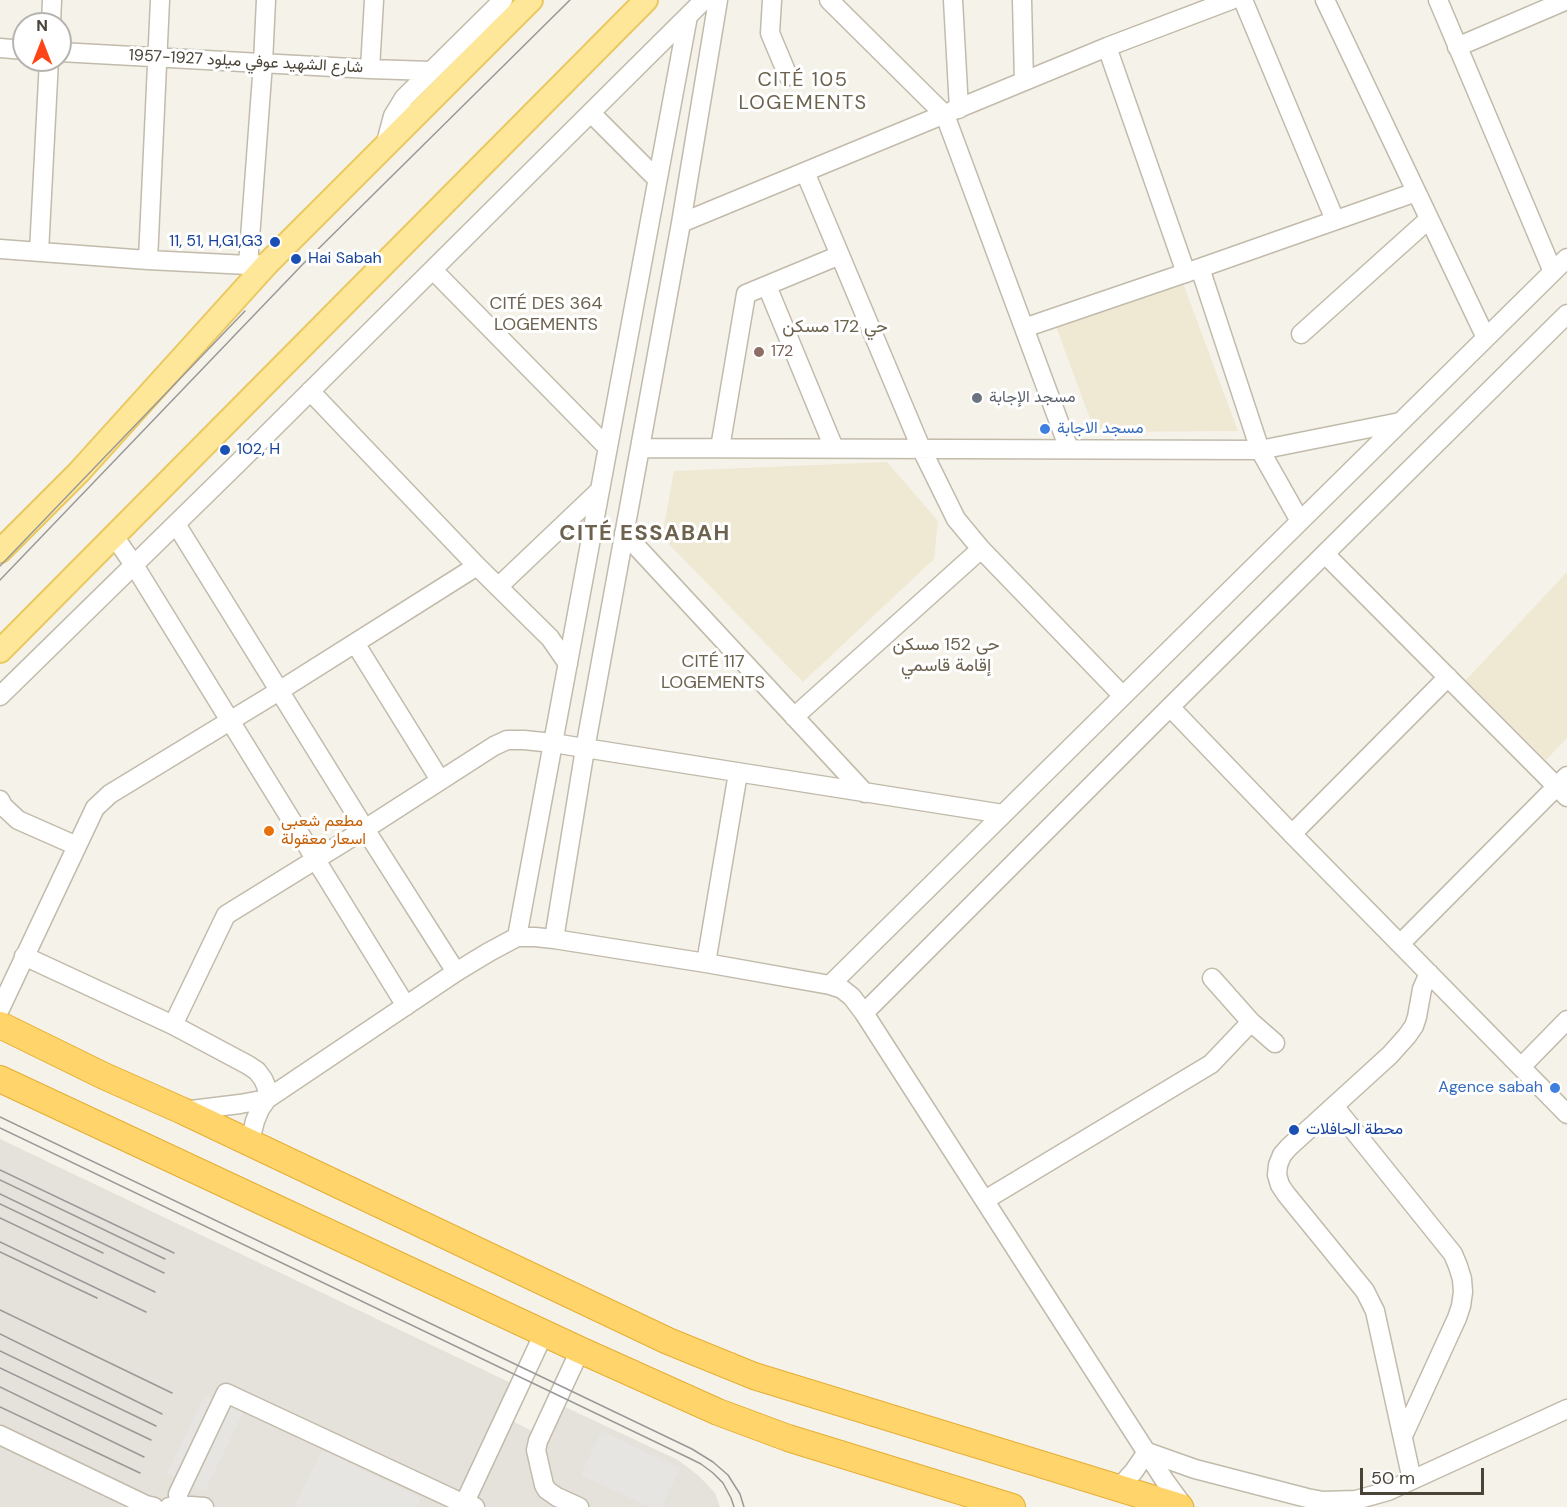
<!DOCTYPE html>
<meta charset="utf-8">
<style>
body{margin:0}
#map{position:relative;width:1567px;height:1507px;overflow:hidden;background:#f5f2e9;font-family:"DM Sans",sans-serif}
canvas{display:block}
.north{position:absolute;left:12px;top:12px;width:60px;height:60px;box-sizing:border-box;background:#fff;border:2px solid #b7b4af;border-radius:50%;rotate:0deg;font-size:16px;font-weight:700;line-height:24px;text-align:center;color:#4a4337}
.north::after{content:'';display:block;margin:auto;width:21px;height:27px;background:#ff4517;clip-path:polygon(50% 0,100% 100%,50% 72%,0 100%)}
.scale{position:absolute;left:1360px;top:1468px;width:124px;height:27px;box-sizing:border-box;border:3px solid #4a4337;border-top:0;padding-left:8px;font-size:18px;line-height:21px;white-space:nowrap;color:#4a4337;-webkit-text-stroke:4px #fff;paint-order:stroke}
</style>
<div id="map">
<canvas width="1567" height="1507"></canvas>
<div class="north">N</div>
<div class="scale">50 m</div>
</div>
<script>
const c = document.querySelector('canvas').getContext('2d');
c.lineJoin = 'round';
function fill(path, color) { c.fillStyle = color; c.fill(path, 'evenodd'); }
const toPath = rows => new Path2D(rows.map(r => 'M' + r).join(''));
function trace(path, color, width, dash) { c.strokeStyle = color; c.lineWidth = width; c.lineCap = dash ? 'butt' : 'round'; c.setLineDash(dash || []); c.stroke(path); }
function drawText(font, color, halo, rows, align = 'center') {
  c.font = font + ' "DM Sans",Vazirmatn,sans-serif'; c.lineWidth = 6; c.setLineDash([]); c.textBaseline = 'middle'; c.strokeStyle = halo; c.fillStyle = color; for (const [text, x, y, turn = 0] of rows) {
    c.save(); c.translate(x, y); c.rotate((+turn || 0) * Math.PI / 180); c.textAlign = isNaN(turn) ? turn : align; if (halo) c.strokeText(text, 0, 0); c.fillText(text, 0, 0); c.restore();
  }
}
fill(toPath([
 [0,1139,513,1384,499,1414,547,1439,563,1406,678,1460,699,1476,715,1493,720,1507,0,1507]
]), '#e5e1db');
fill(toPath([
 [1183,283,1238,431,1095,432,1055,324],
 [887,462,938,521,934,559,803,682,662,537,674,471],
 [1567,572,1567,738,1546,760,1466,680]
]), '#efe8d3');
fill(toPath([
 [205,1395,243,1413,205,1491,167,1473],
 [601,1431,680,1468,662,1507,650,1507,581,1475],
 [322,1450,421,1498,417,1507,294,1507]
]), '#e7e5e1');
const minor = toPath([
 [772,0,770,33,788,76],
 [829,0,945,115,1069,449],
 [953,0,959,109],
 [1022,0,1024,81],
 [1243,0,1335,220],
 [1325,0,1486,338],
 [1438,0,1553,272],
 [51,24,52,0],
 [1107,47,1186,273],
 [1457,47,1567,0],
 [0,48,24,50],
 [60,52,370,69,431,71],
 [370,69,374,0],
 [591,113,657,179],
 [385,146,393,116,404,98,503,0],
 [805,172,921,448,956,519,981,549,1123,696],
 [681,223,1107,47,1231,0],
 [0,249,148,260,248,265,267,264],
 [39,252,49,60],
 [148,260,160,0],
 [248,265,263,63,266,0],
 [1200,268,1260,450,1300,521],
 [433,270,608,448],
 [767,286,834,448],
 [1024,328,1200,268,1416,192],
 [1301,334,1429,219],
 [310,391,477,566,550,638,568,664],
 [640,448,1260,450,1400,422],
 [720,448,746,294,840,255],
 [176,524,365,829,456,972],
 [624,533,865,793],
 [114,536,134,565,406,1006],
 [1325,554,1567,797],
 [498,587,600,490],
 [355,643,440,780],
 [0,696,237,464,704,0],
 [1170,707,1292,834,1567,1114],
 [794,717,981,549],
 [0,800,3,806,18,820,77,846],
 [1292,834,1448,677],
 [517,937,688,16],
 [554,939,585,749,681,223,718,0],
 [1400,944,1567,776],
 [24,956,173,1025,248,1065,257,1071,263,1079,267,1088,267,1099],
 [706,963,738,773],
 [830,985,1567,258],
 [0,1009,95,808,110,794,279,691,477,566],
 [864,1013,1170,707,1567,314],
 [1251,1022,1275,1043],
 [173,1025,226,915,365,829,494,746,507,740,524,740,553,743,1003,814],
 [1521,1067,1567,1020],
 [1334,1106,1453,1254,1458,1266,1462,1279,1463,1292,1461,1306,1457,1318,1403,1436],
 [183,1111,240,1104,267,1099],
 [253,1145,252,1133,255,1121,260,1109,267,1099,456,972,489,952,517,937,535,937,554,939,706,963,830,985,842,989,852,997,864,1013,1165,1481,1184,1507],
 [985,1200,1211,1064,1251,1022,1212,978],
 [0,1435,146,1505,154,1507],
 [1147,1452,1195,1469,1307,1498,1323,1501,1356,1500,1388,1491,1567,1409],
 [1412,1480,1375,1311,1365,1291,1286,1194,1280,1185,1277,1175,1278,1165,1282,1155,1289,1147,1390,1055,1407,1036,1414,1026,1417,1017,1422,989,1429,973],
 [1119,1488,1134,1471,1147,1452],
 [465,1502,544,1333],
 [179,1506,178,1494,226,1393,462,1503,465,1502,475,1507],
 [169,1507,191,1506,204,1507],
 [579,1507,557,1497,547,1490,544,1485,536,1450,538,1441,580,1350]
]);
const major = toPath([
 [0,551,79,472,267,264,531,0],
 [0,651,646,0]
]);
const highway = toPath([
 [0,1025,104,1076,183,1111,668,1341,754,1376,1180,1507],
 [0,1079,580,1350,718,1412,788,1438,1012,1507]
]);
trace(minor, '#c2bbab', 21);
trace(major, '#eac862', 26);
trace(highway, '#e6ad33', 28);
trace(minor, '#fff', 18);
trace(major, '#ffe799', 22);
trace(highway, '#ffd56b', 26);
trace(toPath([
 [0,566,245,311],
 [0,580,303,264,570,0],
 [0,1117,692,1449,713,1462,728,1475,740,1494,744,1507],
 [0,1128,689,1458,701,1464,713,1473,723,1483,731,1498,734,1507],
 [0,1170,174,1253],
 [0,1180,165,1259],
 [0,1194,164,1273],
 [0,1204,103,1253],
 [0,1218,155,1292],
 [0,1242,146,1312],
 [0,1252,97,1298],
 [0,1310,172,1393],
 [0,1334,162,1414],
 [0,1351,156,1426],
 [0,1368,151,1440],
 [0,1387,144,1457],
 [0,1407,140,1473]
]), '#989898', 1.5);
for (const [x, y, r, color] of [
 [275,242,6,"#1a4fb4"],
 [296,259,6,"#1a4fb4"],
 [759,352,6,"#8d6e63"],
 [977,398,6,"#6b7280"],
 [1045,429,6,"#3f7fe0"],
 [225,450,6,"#1a4fb4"],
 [269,831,6,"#e8710a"],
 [1555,1088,6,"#3f7fe0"],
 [1294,1130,6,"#1a4fb4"]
]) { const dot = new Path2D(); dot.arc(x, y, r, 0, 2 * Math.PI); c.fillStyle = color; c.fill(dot); trace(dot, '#fff', 2); }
drawText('16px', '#4a4337', '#fff', [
 ["شارع الشهيد عوفي ميلود 1927-1957",246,62,3]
]);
drawText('16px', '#164399', '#fff', [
 ["11, 51, H,G1,G3",263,242,"right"],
 ["Hai Sabah",308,259],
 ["102, H",237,450],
 ["محطة الحافلات",1306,1130]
], 'left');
drawText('16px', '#785e54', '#fff', [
 ["172",771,352]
], 'left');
drawText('16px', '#5b616d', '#fff', [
 ["مسجد الإجابة",989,398]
], 'left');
drawText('16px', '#366cbe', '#fff', [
 ["مسجد الاجابة",1057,429],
 ["Agence sabah",1543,1088,"right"]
], 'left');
drawText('16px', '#c56008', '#fff', [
 ["مطعم شعبي",281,822],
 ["اسعار معقولة",281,840]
], 'left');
drawText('18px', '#6d624e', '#fff', [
 ["CITÉ DES 364",546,304],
 ["LOGEMENTS",546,325],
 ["حي 172 مسكن",835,327],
 ["حي 152 مسكن",946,645],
 ["إقامة قاسمي",946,666],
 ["CITÉ 117",713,662],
 ["LOGEMENTS",713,683]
]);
c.letterSpacing = '1.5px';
drawText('20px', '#6d624e', '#fff', [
 ["CITÉ 105",803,81],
 ["LOGEMENTS",803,104]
]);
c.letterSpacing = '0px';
c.letterSpacing = '1.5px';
drawText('bold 22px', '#6d624e', '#fff', [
 ["CITÉ ESSABAH",645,534]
]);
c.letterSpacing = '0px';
</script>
